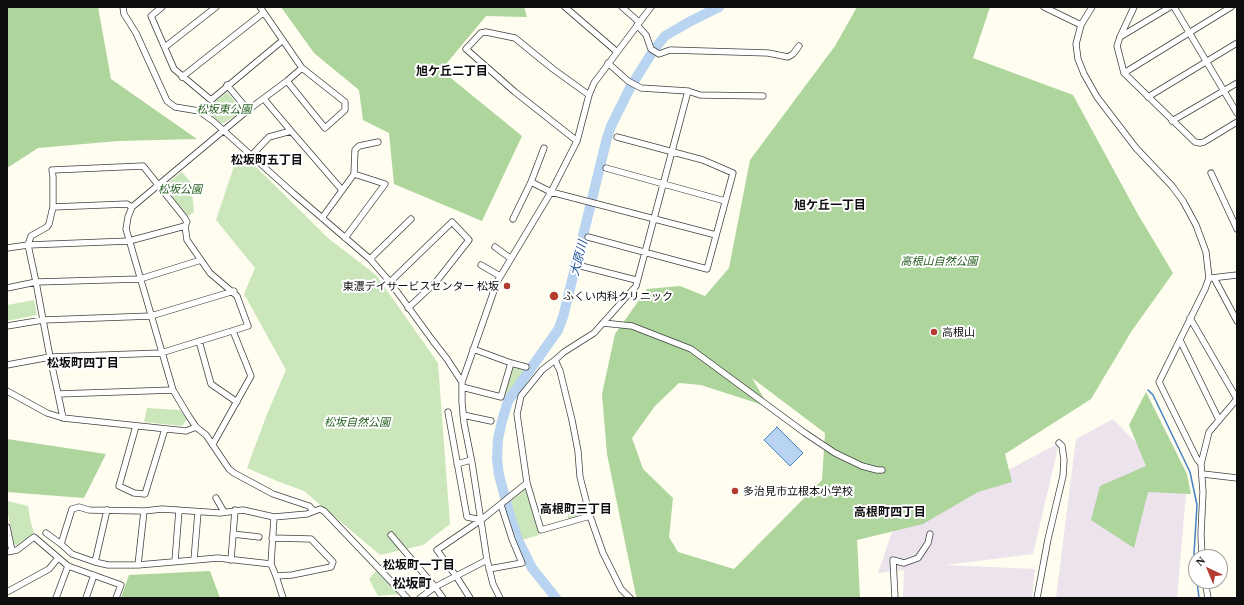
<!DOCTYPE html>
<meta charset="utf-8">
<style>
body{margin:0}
#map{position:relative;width:1244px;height:605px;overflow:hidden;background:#fefdf0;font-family:Georgia,serif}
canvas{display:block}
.frame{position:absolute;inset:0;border:8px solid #0e0e0e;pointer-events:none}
.north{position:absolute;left:1188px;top:549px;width:40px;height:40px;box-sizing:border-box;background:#fff;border:1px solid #9f9f9f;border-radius:50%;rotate:316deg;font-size:11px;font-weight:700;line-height:16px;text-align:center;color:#0e0e0e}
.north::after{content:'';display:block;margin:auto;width:14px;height:18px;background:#b33b30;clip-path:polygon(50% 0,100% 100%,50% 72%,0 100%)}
</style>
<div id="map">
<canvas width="1244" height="605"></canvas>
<div class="frame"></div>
<div class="north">N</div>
</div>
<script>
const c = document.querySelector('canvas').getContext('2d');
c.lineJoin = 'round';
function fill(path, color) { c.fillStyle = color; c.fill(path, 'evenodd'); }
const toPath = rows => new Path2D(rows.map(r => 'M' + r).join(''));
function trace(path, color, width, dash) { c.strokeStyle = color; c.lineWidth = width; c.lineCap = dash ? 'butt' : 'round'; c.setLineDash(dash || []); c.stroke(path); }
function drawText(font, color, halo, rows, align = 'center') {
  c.font = font + ' Georgia,"Noto Sans JP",serif'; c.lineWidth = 4; c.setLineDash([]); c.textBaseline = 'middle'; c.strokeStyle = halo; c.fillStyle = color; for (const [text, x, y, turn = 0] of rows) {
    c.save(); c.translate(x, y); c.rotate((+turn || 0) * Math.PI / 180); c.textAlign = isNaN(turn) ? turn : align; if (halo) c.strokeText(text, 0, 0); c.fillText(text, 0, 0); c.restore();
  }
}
fill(toPath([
 [1113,419,1186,494,1177,598,1056,598,1076,439],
 [1059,443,1033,554,946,565,1035,569,1032,598,903,598,904,570,878,573,892,532]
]), '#ece3ec');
fill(toPath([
 [226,93,228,93,240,108,240,112,224,123,221,123,207,112,208,107],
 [238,154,249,160,328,238,376,275,438,363,450,524,423,545,380,555,304,491,277,481,247,468,267,414,286,370,244,294,255,268,216,220],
 [182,172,193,185,192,193,194,212,188,216,165,188,166,184],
 [34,300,37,315,7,321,7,305],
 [514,365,525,369,507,395,504,396,503,394,511,366],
 [147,408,180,410,187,419,182,426,144,422],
 [526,487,539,535,522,540,509,500],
 [7,501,28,506,30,519,34,533,18,546,14,544,7,509],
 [583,502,587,515,568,521,568,510],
 [376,571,399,594,378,596,369,579]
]), '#cce6bc');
fill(toPath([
 [7,7,98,7,111,79,197,139,118,141,38,148,7,168],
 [281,7,524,7,527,17,486,16,441,70,522,136,482,221,394,184,389,133,363,120,359,90,314,53],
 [857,7,990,7,973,58,1073,95,1136,211,1173,273,1131,332,1091,399,1005,454,1012,482,978,492,923,524,857,540,860,598,638,598,636,596,607,454,602,394,615,334,647,289,680,286,705,296,729,268,750,160,835,46],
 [752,378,825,433,822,480,734,569,678,552,669,537,673,498,643,469,632,438,655,406,679,383,701,385,769,407],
 [1146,392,1187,474,1191,494,1148,492,1134,548,1091,520,1100,486,1146,466,1129,425],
 [7,439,106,454,84,498,7,492],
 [210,571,220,598,121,598,129,575]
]), '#aed59c');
const water = toPath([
 [777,427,803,453,790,466,764,440,777,427]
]);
fill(water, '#b8d4f1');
trace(water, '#4580c3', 1);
trace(toPath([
 [1148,390,1153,395,1190,472,1197,505,1194,554,1196,573],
 [1197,581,1199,598]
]), '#4580c3', 1.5);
trace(toPath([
 [556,598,532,568,518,540,510,516,499,475,497,459,498,439,502,421,508,401,558,330,563,317,607,138,611,126,631,86,653,51,665,36,689,22,719,7]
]), '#b8d4f1', 10);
const street = toPath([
 [123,7,124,14,136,33,167,101,175,107,199,111,213,121,293,193,370,259,390,282,433,341,447,359,462,382],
 [162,7,151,16,174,69,211,100,283,40],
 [260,7,302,68,345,102,345,110,325,128,287,81],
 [565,7,616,51],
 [622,7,639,22],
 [1044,7,1081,25],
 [1092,7,1081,25,1076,44,1078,59,1084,74,1097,97,1136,148,1172,186,1183,201,1196,225,1206,252,1209,278,1205,289,1159,382,1197,459,1201,464,1209,432,1237,399],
 [1134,7,1120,37,1117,46,1124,73,1195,142,1200,143,1204,142,1237,122],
 [1174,7,1237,113],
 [637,25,646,35,651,49,659,54,670,50,768,53,788,57,793,54,799,46],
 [1120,37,1170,7],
 [165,47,216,7],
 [608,63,628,81,641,88,688,91,636,286,594,333,564,352,555,360,560,371,572,420,578,451,580,477,590,516,603,553,621,589,630,598],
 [302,68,287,81,248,110,132,207,128,217,126,229,173,390,188,415,196,427,206,435,229,469,234,473,273,494,309,506,314,511],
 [1124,73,1231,7],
 [182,77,263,13],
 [227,85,248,110],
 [688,91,700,95,763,96],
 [1148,97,1237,43],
 [264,99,291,131],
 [1172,121,1237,83],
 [577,141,515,92,466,49,481,33,486,32,515,38,553,69,589,95],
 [251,156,269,137,291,131,342,190],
 [606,168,725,201],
 [1211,173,1237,229],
 [354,174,355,150,359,146,378,142],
 [531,182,551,192,716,235],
 [53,207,127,204,132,207],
 [322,218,354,174,385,184,345,238],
 [513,219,531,182,544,148],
 [588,237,707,269,733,173,703,160,617,137],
 [495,247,510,258],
 [7,248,28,245,129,241,185,226],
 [370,259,411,219],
 [481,265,500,276],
 [581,266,636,280],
 [1211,278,1237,275],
 [1214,278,1237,321],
 [390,282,452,222,469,240,436,282,408,308],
 [7,288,36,282,140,279,201,260],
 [1190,318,1237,399],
 [603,323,632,326,691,349,805,433,835,453,862,466,877,470,882,470],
 [7,326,43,320,151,316,234,291],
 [1180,340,1219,420],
 [199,341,211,384,237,402],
 [511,363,526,367],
 [7,365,50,357,161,353,248,326,237,296,210,273,187,240,185,226,187,222,184,217,143,166,52,170,53,177,53,207,49,224,47,227,31,236,28,245,36,282,43,320,50,357,58,394,63,418],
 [462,387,501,397,511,363,473,349],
 [7,391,47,413,63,418,186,431,196,427],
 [58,394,173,390],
 [448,412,467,517,481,520],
 [463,415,491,421],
 [136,426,119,486,134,493,145,494,165,429],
 [213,444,251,376,233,331],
 [457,464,471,460],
 [1201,464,1203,492,1201,534,1202,557],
 [1203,474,1237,478],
 [527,483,517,414,521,396,542,370,555,360],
 [216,498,224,512],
 [274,517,271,564,276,576,283,598],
 [7,527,12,551],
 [46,533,61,544],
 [233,534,259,537],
 [391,535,435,587,443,598],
 [272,538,311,539,333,562,331,567,292,575,276,576],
 [7,552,17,550,34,537,68,566,121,585,116,598],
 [194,560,198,512],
 [231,560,235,510],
 [175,561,179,510],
 [95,562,107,510],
 [271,564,218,558,138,565,108,565,95,562,72,554,61,544,72,509,79,507,89,510,144,511,162,509,220,513,243,510,274,517,307,514,320,509,324,511,407,598],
 [138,565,144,511],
 [489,569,522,563,512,539,501,505],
 [1205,581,1208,598],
 [7,592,49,569,58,558],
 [56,598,68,566],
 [86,598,94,575],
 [420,598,435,587,487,560],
 [470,598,456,576,437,550,481,520,527,483,541,530,590,516],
 [500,598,493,584,487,560,472,463,464,423,462,402,462,382,497,282,551,192,577,141,589,95,594,83,651,7],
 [895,598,893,560,904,563,918,558,928,543,930,534],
 [1037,598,1048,539,1063,476,1064,460,1062,446,1059,443]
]);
trace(street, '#414141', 7);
trace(street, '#fff', 5.5);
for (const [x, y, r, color] of [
 [507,286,4,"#b33b30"],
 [554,296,5,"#b33b30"],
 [934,332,4,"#b33b30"],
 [735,491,4,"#b33b30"]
]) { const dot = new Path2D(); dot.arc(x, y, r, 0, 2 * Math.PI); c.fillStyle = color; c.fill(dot); trace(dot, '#fff', 1.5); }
drawText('italic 11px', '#286123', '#fff', [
 ["松坂東公園",224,109],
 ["松坂公園",180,189],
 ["高根山自然公園",939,261],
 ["松坂自然公園",357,422]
]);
drawText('11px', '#0e0e0e', '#fff', [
 ["東濃デイサービスセンター 松坂",499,286,"right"],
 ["ふくい内科クリニック",563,296],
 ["高根山",942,332],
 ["多治見市立根本小学校",743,491]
], 'left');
drawText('bold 12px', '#0e0e0e', '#fff', [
 ["旭ケ丘二丁目",452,70],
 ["松坂町五丁目",267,159],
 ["旭ケ丘一丁目",830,204],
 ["松坂町四丁目",83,362],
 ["高根町三丁目",576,508],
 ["高根町四丁目",890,511],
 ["松坂町一丁目",419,564]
]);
drawText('italic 12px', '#205396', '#fff', [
 ["大原川",578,258,-76]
]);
drawText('bold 13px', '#0e0e0e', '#fff', [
 ["松坂町",412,583]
]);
</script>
